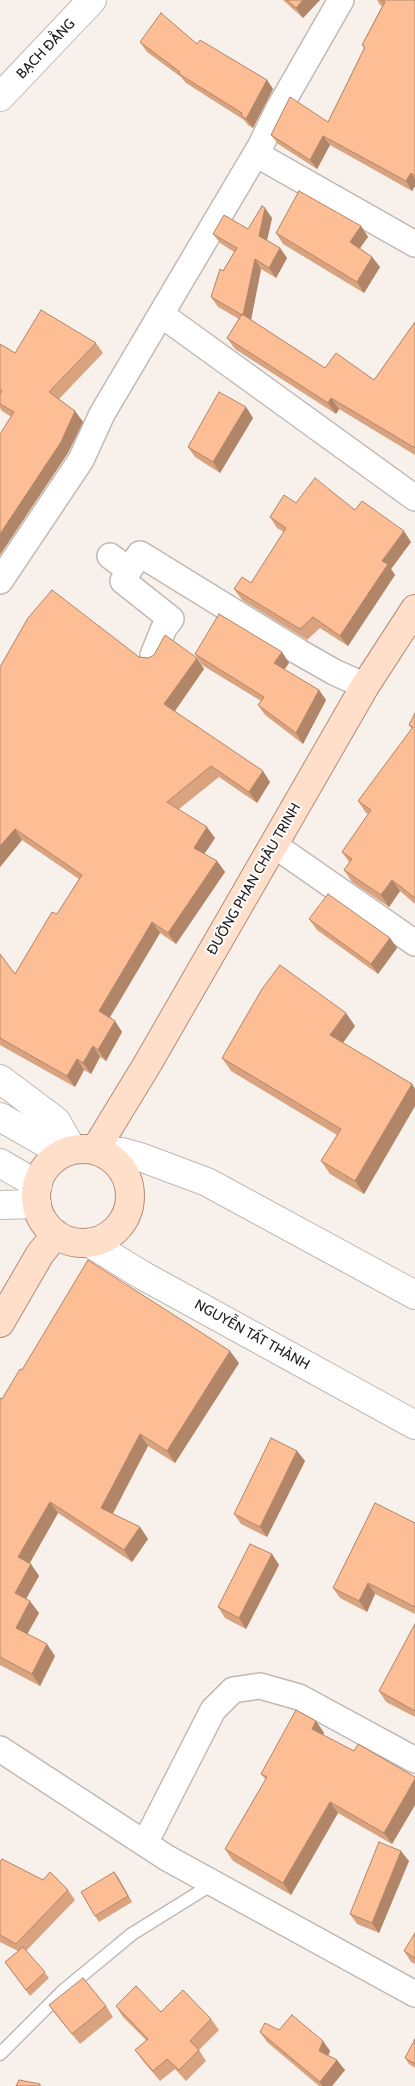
<!DOCTYPE html>
<meta charset="utf-8">
<style>
body{margin:0}
canvas{display:block;background:#f7f0eb}
</style>
<canvas width="415" height="2086"></canvas>
<script>
const c = document.querySelector('canvas').getContext('2d');
c.lineJoin = 'round';
const toPath = rows => new Path2D(rows.map(r => 'M' + r).join(''));
function trace(path, color, width, dash) { c.strokeStyle = color; c.lineWidth = width; c.lineCap = dash ? 'butt' : 'round'; c.setLineDash(dash || []); c.stroke(path); }
function fill(path, color) { c.fillStyle = color; c.fill(path, 'evenodd'); }
function drawText(font, color, halo, rows, align = 'center') {
  c.font = font + ' Cabin,sans-serif'; c.lineWidth = 4; c.setLineDash([]); c.textBaseline = 'middle'; c.strokeStyle = halo; c.fillStyle = color; for (const [text, x, y, turn = 0] of rows) {
    c.save(); c.translate(x, y); c.rotate((+turn || 0) * Math.PI / 180); c.textAlign = isNaN(turn) ? turn : align; if (halo) c.strokeText(text, 0, 0); c.fillText(text, 0, 0); c.restore();
  }
}
const service = toPath([
 [0,2054,63,1991,132,1934,214,1883]
]);
const minor = toPath([
 [256,154,415,244],
 [162,315,415,498],
 [110,556,129,570,123,581,171,619,164,628,153,655],
 [129,570,140,554,299,652,334,672,365,686],
 [0,581,81,460,102,414,261,145,278,110,341,0],
 [274,845,415,943],
 [0,1749,167,1858,415,1994],
 [145,1843,213,1710,233,1690,260,1686,299,1697,415,1760]
]);
const tertiary = toPath([
 [0,97,92,0]
]);
const secondary = toPath([
 [0,1079,56,1121,72,1149],
 [0,1117,63,1153],
 [102,1152,122,1152,143,1158,207,1182,415,1295],
 [0,1163,38,1185],
 [0,1205,37,1204],
 [90,1243,142,1275,415,1425]
]);
const primary = toPath([
 '36 1196a47 47 0 1 1 94 0a47 47 0 1 1-94 0Z',
 [95,1150,148,1063,365,686,415,609],
 [0,1323,40,1254,56,1234]
]);
trace(service, '#c0b9b5', 15);
trace(minor, '#c0b9b5', 28);
trace(tertiary, '#c0b9b5', 30);
trace(secondary, '#c0b9b5', 30);
trace(primary, '#b28d77', 30);
trace(service, '#fff', 12);
trace(minor, '#fff', 25);
trace(tertiary, '#fff', 28);
trace(secondary, '#fff', 28);
trace(primary, '#ffdeca', 28);
fill(toPath([
 [283,0,320,0,303,18],
 [377,0,415,0,415,186,412,191,330,145,317,169,278,144,271,135,328,122,364,48,362,45,382,6,380,5],
 [140,42,197,44,267,80,273,89,253,128,248,125,244,120,186,83,181,77,147,52],
 [272,218,267,240,280,248,287,258,276,278,261,269,251,320,325,368,374,380,415,322,415,455,339,409,336,414,235,349,227,338,239,319,218,307,211,297,223,271,234,252,220,243,213,234,248,229],
 [361,226,368,237,360,248,372,257,380,267,364,293,283,244,276,233],
 [96,343,103,353,59,399,75,411,83,422,68,453,2,411,0,408,0,344,15,353],
 [246,407,253,418,220,473,195,457,188,447],
 [296,503,355,510,411,542,391,569,395,575,348,646,320,628,307,640,242,600,234,589,251,583,284,532,277,528,270,517],
 [282,652,289,663,284,670,319,690,326,700,303,744,265,715,258,705,261,701,202,665,195,654],
 [139,657,204,669,175,711,270,782,257,803,219,777,179,809,215,838,204,854,217,861,225,872,176,944,160,933,110,1017,115,1021,122,1032,106,1061,100,1057,91,1074,84,1070,75,1087,0,1045,0,954,15,974,57,914,79,879,22,840,0,867,0,667],
 [415,713,415,904,400,891,389,907,352,882,344,870,349,862,342,852,368,814,366,813,358,801,412,729,409,725],
 [309,919,390,938,397,948,378,974,317,930],
 [355,1026,343,1043,412,1084,415,1089,415,1106,364,1194,330,1174,321,1161,337,1135,231,1071,222,1058],
 [239,1363,175,1463,148,1446,113,1514,140,1527,148,1539,132,1562,58,1513,30,1563,39,1576,26,1599,39,1613,27,1634,55,1656,40,1686,0,1665,0,1398,2,1399,22,1370],
 [297,1451,305,1461,267,1537,241,1524,234,1514],
 [415,1523,415,1614,375,1594,367,1612,340,1598,333,1588],
 [272,1554,279,1565,246,1629,225,1618,218,1607],
 [415,1624,415,1717,386,1702,379,1691],
 [316,1721,324,1733,323,1735,354,1751,415,1777,415,1805,392,1844,338,1813,291,1895,233,1861,225,1849,266,1780,261,1774],
 [409,1861,379,1933,357,1924,350,1914],
 [0,1862,68,1890,75,1900,26,1951,49,1978,30,1996,5,1962,18,1951,0,1942],
 [114,1872,132,1902,99,1922,95,1916],
 [415,1933,415,1964,411,1962,404,1951],
 [49,2005,106,2006,113,2017,80,2044,57,2016],
 [116,2006,161,2012,211,2019,219,2030,199,2050,206,2061,186,2081,175,2069,160,2081,143,2061,135,2050,147,2041,123,2017],
 [279,2030,323,2041,330,2051,328,2055,345,2070,332,2086,319,2086,267,2042,260,2032],
 [415,2039,415,2068,409,2064,405,2058]
]), '#daa380');
fill(toPath([
 [303,0,320,0,303,18,296,8],
 [267,80,273,89,253,128,246,119],
 [323,136,330,145,317,169,310,160],
 [411,173,415,179,415,186,412,191,406,181],
 [265,208,272,218,266,245,259,236],
 [361,226,368,237,357,252,350,242],
 [280,248,287,258,276,278,269,268],
 [372,257,380,267,364,293,357,282],
 [255,259,261,269,250,325,243,315],
 [331,398,339,409,336,414,328,403],
 [246,407,253,418,220,473,213,462],
 [75,411,83,422,68,453,0,555,0,534],
 [404,531,411,542,391,569,395,575,348,646,340,636,382,561],
 [282,652,289,663,281,674,274,663],
 [197,658,204,669,172,715,164,704],
 [319,690,326,700,303,744,296,733],
 [263,771,270,782,257,803,249,792],
 [207,827,215,838,201,859,194,848],
 [15,829,22,840,0,867,0,846],
 [217,861,225,872,176,944,168,933],
 [392,880,400,891,389,907,381,895],
 [152,922,160,933,107,1022,99,1011],
 [390,938,397,948,378,974,371,964],
 [346,1013,355,1026,339,1048,330,1035],
 [115,1021,122,1032,106,1061,98,1050],
 [93,1046,100,1057,91,1074,83,1063],
 [77,1059,84,1070,75,1087,67,1076],
 [412,1084,415,1089,415,1106,364,1194,355,1181],
 [230,1351,239,1363,175,1463,167,1451],
 [140,1434,148,1446,109,1520,101,1508],
 [297,1451,305,1461,267,1537,260,1527],
 [50,1502,58,1513,26,1569,18,1557],
 [140,1527,148,1539,132,1562,124,1550],
 [272,1554,279,1565,246,1629,239,1618],
 [31,1564,39,1576,23,1604,15,1593],
 [368,1583,375,1594,367,1612,359,1601],
 [30,1601,39,1613,24,1640,16,1628],
 [47,1644,55,1656,40,1686,32,1674],
 [316,1721,324,1733,320,1740,312,1729],
 [415,1779,415,1805,392,1844,384,1833],
 [330,1802,338,1813,291,1895,283,1883],
 [401,1851,409,1861,379,1933,372,1923],
 [114,1872,118,1877,132,1902,128,1896],
 [323,2041,330,2051,326,2061,319,2051],
 [337,2060,345,2070,332,2086,322,2086,320,2082]
]), '#b18568');
const building = toPath([
 [287,0,303,0,296,8,287,0],
 [381,0,415,0,415,176,411,173,406,181,323,136,310,160,271,135,290,97,328,122,365,47,362,45,385,2,381,0],
 [161,13,197,44,200,40,267,80,246,119,241,115,242,113,179,74,180,72,140,42,161,13],
 [299,191,361,226,350,242,372,257,357,282,276,233,299,191],
 [262,206,265,208,259,236,280,248,269,268,255,259,243,315,242,315,211,297,220,269,223,271,237,248,213,234,224,215,248,229,262,206],
 [41,310,96,343,49,392,75,411,61,442,0,534,0,434,14,412,0,404,0,394,2,391,0,390,0,344,15,353,41,310],
 [242,314,325,368,336,353,374,380,415,322,415,448,331,398,328,403,227,338,242,314],
 [219,392,246,407,213,462,188,447,219,392],
 [315,478,355,510,362,501,404,531,382,561,388,564,340,636,313,617,300,629,234,589,242,577,251,583,286,528,270,517,284,495,296,503,315,478],
 [52,590,139,657,148,658,154,655,165,635,197,658,164,704,263,771,249,792,211,766,167,802,207,827,194,848,217,861,168,933,152,922,99,1011,115,1021,98,1050,93,1046,83,1063,77,1059,67,1076,0,1038,0,954,15,974,52,912,57,914,82,875,15,829,0,846,0,667,28,618,52,590],
 [219,614,282,652,274,663,319,690,296,733,258,705,264,697,195,654,219,614],
 [415,713,415,898,392,880,381,895,344,870,352,859,342,852,371,810,358,801,413,727,409,725,415,713],
 [328,894,390,938,371,964,309,919,328,894],
 [280,965,346,1013,330,1035,412,1084,355,1181,321,1161,341,1129,222,1058,262,989,280,965],
 [88,1260,230,1351,167,1451,140,1434,101,1508,140,1527,124,1550,50,1502,18,1557,31,1564,15,1593,30,1601,16,1628,47,1644,32,1674,0,1657,0,1398,2,1399,20,1369,22,1370,88,1260],
 [271,1438,297,1451,260,1527,234,1514,271,1438],
 [375,1503,415,1523,415,1607,368,1583,359,1601,333,1588,375,1503],
 [250,1544,272,1554,239,1618,218,1607,250,1544],
 [415,1624,415,1711,379,1691,415,1624],
 [296,1710,316,1721,312,1729,354,1751,358,1744,415,1777,415,1779,384,1833,330,1802,283,1883,225,1849,267,1777,261,1774,296,1710],
 [379,1842,401,1851,372,1923,350,1914,379,1842],
 [2,1859,43,1880,50,1872,68,1890,16,1944,0,1935,0,1862,2,1859],
 [114,1872,128,1896,95,1916,81,1892,114,1872],
 [415,1933,415,1958,404,1951,415,1933],
 [23,1947,45,1972,26,1990,5,1962,23,1947],
 [83,1978,106,2006,72,2034,49,2005,83,1978],
 [136,1986,161,2012,183,1990,211,2019,190,2041,199,2050,179,2070,167,2059,153,2071,135,2050,148,2039,116,2006,136,1986],
 [292,2015,323,2041,319,2051,337,2060,320,2082,260,2032,265,2023,279,2030,292,2015],
 [415,2039,415,2064,405,2058,415,2039],
 [19,2080,40,2084,40,2086,16,2086,19,2080]
]);
fill(building, '#fdbe95');
trace(building, '#b18568', 1);
drawText('14px', '#23201f', '#fff', [
 ["BẠCH ĐẰNG",46,49,-46],
 ["ĐƯỜNG PHAN CHÂU TRINH",254,879,-60],
 ["NGUYỄN TẤT THÀNH",252,1335,29]
]);
</script>
